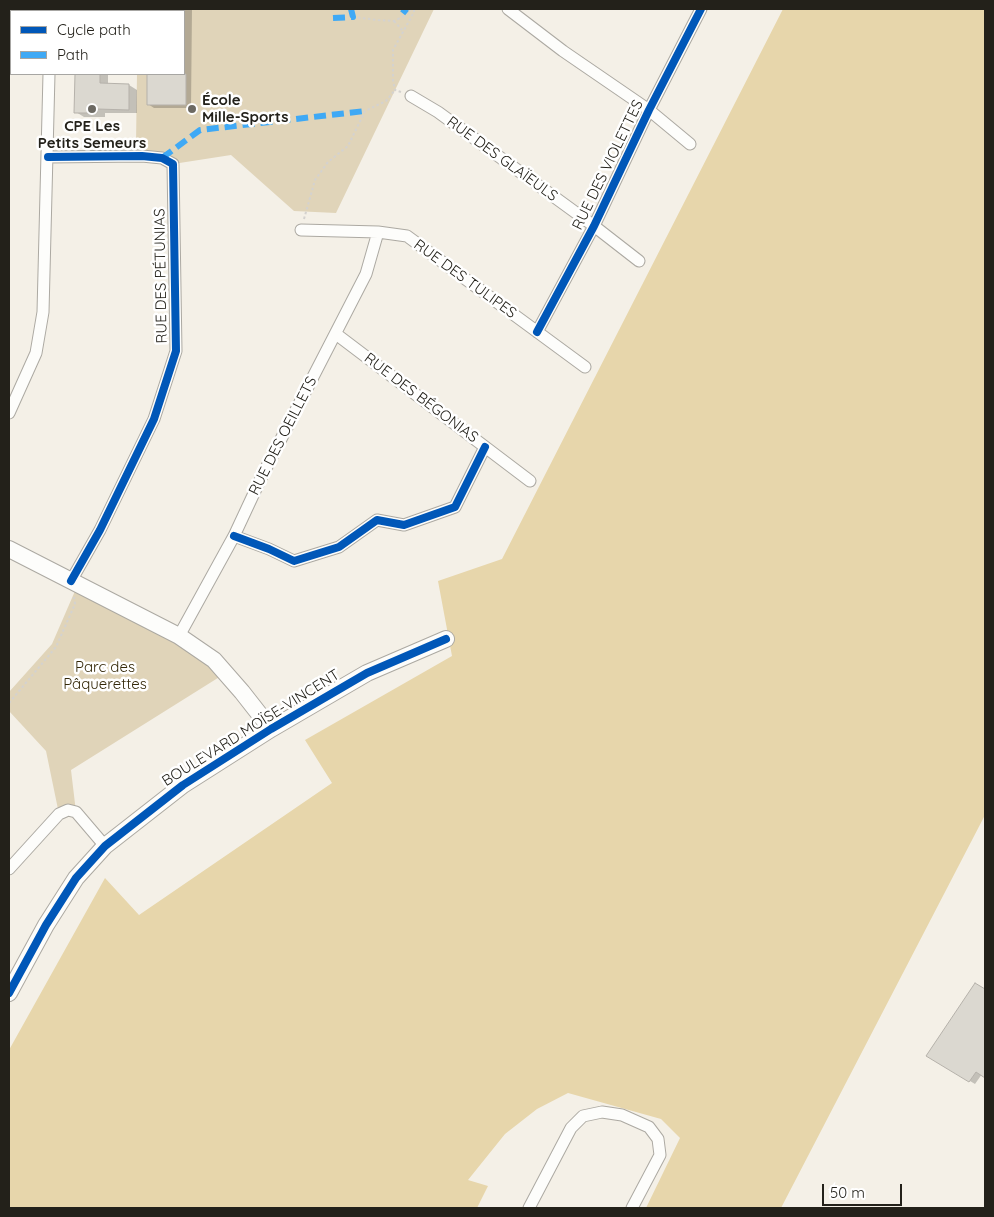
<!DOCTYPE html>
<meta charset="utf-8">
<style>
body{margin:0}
#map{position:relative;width:994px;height:1217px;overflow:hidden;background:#f4f0e7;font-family:Quicksand,sans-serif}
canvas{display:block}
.frame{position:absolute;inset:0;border:10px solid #23211a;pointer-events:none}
.legend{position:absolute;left:10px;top:10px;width:175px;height:65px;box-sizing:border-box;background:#fff;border:1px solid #a7a6a3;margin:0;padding:6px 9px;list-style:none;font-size:15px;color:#23211a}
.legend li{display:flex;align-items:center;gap:10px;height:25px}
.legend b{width:25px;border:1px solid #a7a6a3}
.scale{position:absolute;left:822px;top:1184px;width:80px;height:22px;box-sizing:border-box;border:2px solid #23211a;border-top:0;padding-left:6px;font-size:15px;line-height:18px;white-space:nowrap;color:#23211a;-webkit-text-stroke:4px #fff;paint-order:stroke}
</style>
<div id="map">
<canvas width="994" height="1217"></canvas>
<div class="frame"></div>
<ul class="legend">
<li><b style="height:6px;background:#0057b8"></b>Cycle path</li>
<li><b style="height:6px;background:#3fa9f5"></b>Path</li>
</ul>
<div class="scale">50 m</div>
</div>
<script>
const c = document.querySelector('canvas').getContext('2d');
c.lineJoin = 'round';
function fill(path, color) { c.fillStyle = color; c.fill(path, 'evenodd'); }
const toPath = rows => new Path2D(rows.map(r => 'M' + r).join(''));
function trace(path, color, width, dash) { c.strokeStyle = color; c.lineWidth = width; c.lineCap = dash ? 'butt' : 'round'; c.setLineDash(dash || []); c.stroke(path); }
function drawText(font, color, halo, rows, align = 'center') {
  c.font = font + ' Quicksand,sans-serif'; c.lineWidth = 5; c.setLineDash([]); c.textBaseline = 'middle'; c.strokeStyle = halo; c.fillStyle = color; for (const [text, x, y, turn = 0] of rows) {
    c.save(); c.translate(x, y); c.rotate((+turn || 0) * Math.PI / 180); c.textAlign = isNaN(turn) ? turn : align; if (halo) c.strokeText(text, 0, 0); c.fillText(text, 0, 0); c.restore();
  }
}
fill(toPath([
 [50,9,434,9,336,213,294,211,231,155,173,164,142,156,136,144,137,74,184,74,184,11,86,11,50,10],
 [75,591,177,642,221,676,71,770,76,812,59,814,46,751,9,711,9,692,52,644]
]), '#e0d4b9');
fill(toPath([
 [783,9,985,9,985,815,781,1208,646,1208,680,1138,661,1119,568,1093,537,1109,505,1134,468,1180,488,1186,477,1208,9,1208,9,1050,105,878,139,915,332,783,305,740,452,656,438,581,502,559]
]), '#e7d6ab');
fill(toPath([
 [148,9,192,9,191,108,154,108,148,104,148,74,184,74,184,11,148,11],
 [76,74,108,74,108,85,129,85,137,90,137,113,105,113,105,117,84,117,76,112],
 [976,984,985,990,985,1076,982,1074,975,1084,928,1056]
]), '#0003');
const building = toPath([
 [75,74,100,74,100,83,129,84,129,110,97,109,97,113,74,113,75,74],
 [147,74,186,74,186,105,147,105,147,74],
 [975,983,985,989,985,1078,976,1072,969,1082,926,1056,975,983]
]);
fill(building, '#dbd8d0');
trace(building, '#b5b1aa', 1);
const street = toPath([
 [508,9,563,51,649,110,690,144],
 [50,11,50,9],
 [411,96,438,112,594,226,639,261],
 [48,157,142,156,162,158,173,164,176,351,154,419,100,530,71,581],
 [301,230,378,232,407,236,585,367],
 [537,332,594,226,649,110,701,9],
 [336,334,530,481],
 [9,413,36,353,43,312,49,74],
 [234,536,269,549,294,561,339,547,377,520,404,525,455,507,485,447],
 [179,636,234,536,262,476,366,274,378,232],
 [9,869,59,814,68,810,76,812,105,846],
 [529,1208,571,1128,583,1116,602,1112,622,1115,649,1127,658,1139,660,1155,632,1208]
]);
const secondary = toPath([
 [9,549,179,636,214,660,242,692,271,729],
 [9,993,46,925,76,878,105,846,183,785,271,729,367,673,446,639]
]);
trace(street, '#aca9a2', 13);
trace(secondary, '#aca9a2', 18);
trace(toPath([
 [353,17,378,20,394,21,404,16,411,9],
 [394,21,402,30],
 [401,92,395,90,393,80,393,50,414,12,414,9],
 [304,219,315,180,328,162,348,146,365,111,386,101,395,90],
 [9,703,56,647,75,604,74,597]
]), '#d4d2cf', 2, [2.5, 2.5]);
trace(street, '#fdfdfb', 11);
trace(secondary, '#fdfdfb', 16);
trace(toPath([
 [402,9,407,13],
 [333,18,353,17,351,9],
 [162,158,200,130,365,111]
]), '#3fa9f5', 6, [12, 6]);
trace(toPath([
 [48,157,142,156,162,158,173,164,176,351,154,419,100,530,71,581],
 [537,332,594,226,649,110,701,9],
 [234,536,269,549,294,561,339,547,377,520,404,525,455,507,485,447],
 [9,993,46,925,76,878,105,846,183,785,271,729,367,673,446,639]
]), '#0057b8', 8);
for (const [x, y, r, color] of [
 [92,109,5,"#6c6962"],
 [192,109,5,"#6c6962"]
]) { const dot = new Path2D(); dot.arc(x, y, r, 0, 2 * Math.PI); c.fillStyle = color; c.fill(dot); trace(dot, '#fff', 2); }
drawText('bold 15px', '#23211a', '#fff', [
 ["École",202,100],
 ["Mille-Sports",202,117],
 ["CPE Les",92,126,"center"],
 ["Petits Semeurs",92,143,"center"]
], 'left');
drawText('15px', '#23211a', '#fff', [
 ["RUE DES GLAÏEULS",502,159,36],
 ["RUE DES VIOLETTES",608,165,-64],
 ["RUE DES PÉTUNIAS",161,276,-91],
 ["RUE DES TULIPES",465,279,36],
 ["RUE DES BÉGONIAS",421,398,37],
 ["RUE DES OEILLETS",283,436,-63],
 ["BOULEVARD MOÏSE-VINCENT",251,728,-32]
]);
drawText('15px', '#342808', '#fff', [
 ["Parc des",105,667],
 ["Pâquerettes",105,684]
]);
</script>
